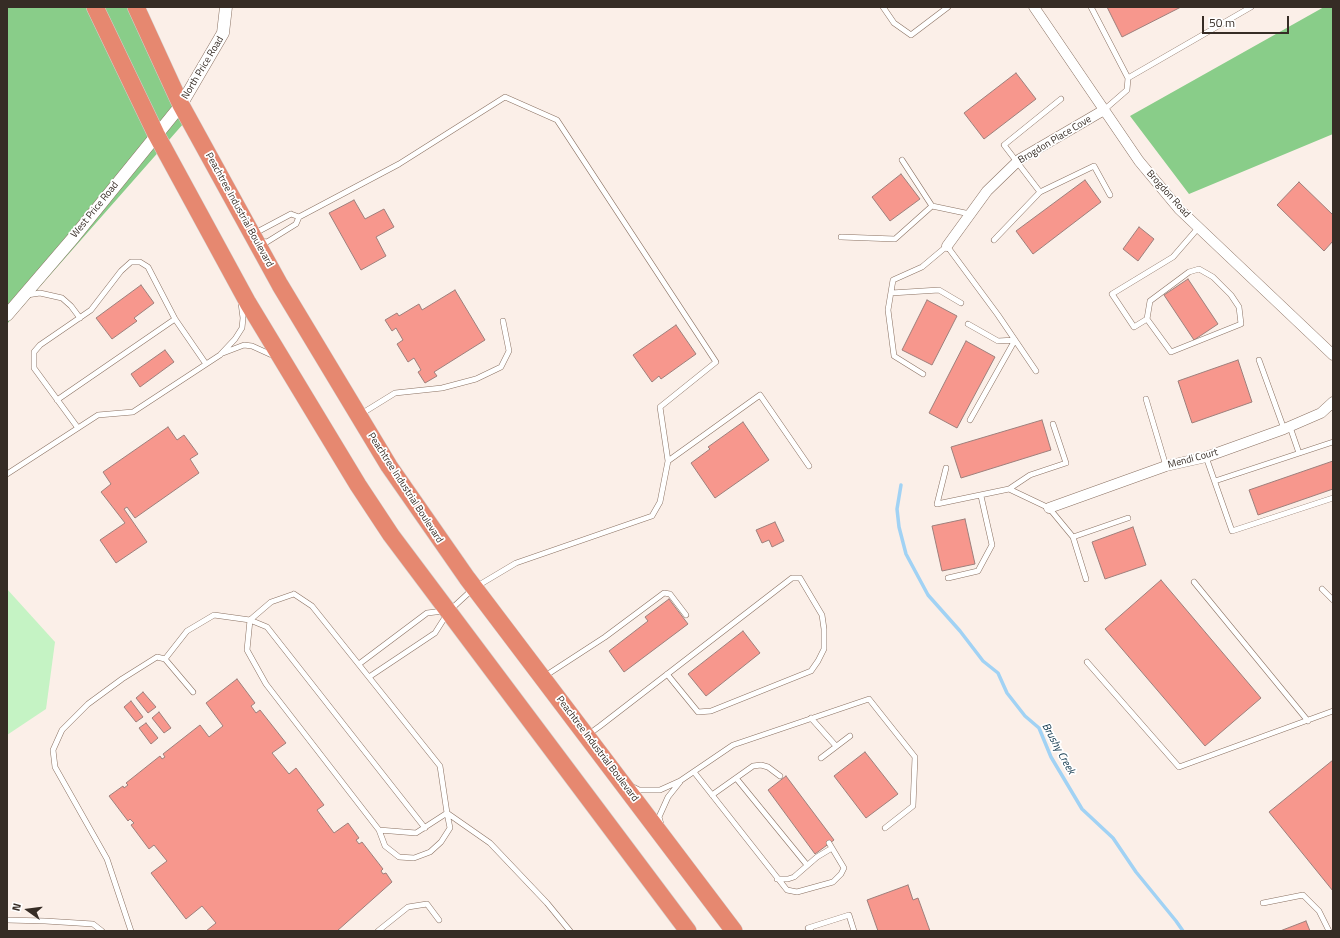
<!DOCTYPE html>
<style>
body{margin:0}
#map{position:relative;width:1340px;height:938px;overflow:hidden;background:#fbefe8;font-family:"Titillium Web",sans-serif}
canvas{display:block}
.frame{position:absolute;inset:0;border:8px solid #362c25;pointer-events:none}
.north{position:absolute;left:8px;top:890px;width:40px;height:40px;-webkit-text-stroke:3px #fff;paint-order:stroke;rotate:284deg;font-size:11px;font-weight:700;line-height:16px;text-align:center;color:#362c25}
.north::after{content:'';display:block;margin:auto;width:14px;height:18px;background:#362c25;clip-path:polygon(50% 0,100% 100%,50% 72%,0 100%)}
.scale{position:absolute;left:1202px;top:16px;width:87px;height:18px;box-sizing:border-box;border:2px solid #362c25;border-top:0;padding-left:5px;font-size:12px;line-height:14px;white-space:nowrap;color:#362c25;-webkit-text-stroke:3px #fff;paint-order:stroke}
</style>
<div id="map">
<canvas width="1340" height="938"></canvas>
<div class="frame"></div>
<div class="north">N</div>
<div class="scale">50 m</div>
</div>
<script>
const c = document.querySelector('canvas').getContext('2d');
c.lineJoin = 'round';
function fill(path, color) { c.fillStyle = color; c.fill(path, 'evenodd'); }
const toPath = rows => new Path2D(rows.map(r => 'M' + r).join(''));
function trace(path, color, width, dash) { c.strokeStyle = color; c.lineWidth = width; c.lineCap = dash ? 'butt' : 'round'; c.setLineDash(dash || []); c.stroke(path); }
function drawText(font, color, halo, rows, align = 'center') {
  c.font = font + ' "Titillium Web",sans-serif'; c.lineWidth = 3.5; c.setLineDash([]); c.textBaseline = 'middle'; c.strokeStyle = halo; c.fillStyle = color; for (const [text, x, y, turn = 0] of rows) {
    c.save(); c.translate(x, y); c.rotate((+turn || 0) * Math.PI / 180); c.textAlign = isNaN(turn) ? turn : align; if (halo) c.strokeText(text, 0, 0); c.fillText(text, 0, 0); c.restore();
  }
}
fill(toPath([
 [7,589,55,642,46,709,7,735]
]), '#c5f3c4');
fill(toPath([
 [7,7,138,7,191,115,7,324],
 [1324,7,1333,7,1333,134,1189,194,1130,116]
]), '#89cd89');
trace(toPath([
 [901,485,897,509,899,527,906,554,928,595,960,631,983,661,998,673,1007,693,1025,716,1039,728,1051,757,1082,809,1113,838,1136,872,1176,921,1183,931]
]), '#a1d2f4', 3.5);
const building = toPath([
 [1107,7,1181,7,1122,37,1107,7],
 [1016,73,1036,99,984,139,964,113,1016,73],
 [901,174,920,199,890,221,872,197,901,174],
 [1085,180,1101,202,1033,254,1016,231,1085,180],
 [1299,182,1333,215,1333,241,1324,251,1277,205,1299,182],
 [354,200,365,219,384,209,394,227,376,237,386,256,361,270,329,213,354,200],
 [1139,227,1154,239,1138,261,1123,249,1139,227],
 [1188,279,1218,324,1194,340,1164,295,1188,279],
 [141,285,154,303,134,318,137,321,112,339,96,318,141,285],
 [455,290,485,340,434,372,437,376,425,383,418,372,421,370,414,358,408,362,397,344,403,340,396,328,392,331,385,320,397,313,399,316,419,304,422,310,455,290],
 [927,300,957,316,932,365,902,350,927,300],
 [676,325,696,354,661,379,659,376,652,382,633,355,676,325],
 [966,341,995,357,957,428,929,413,966,341],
 [165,350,174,362,140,387,131,374,165,350],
 [1238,360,1252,402,1192,423,1178,381,1238,360],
 [1042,420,1051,450,961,478,951,447,1042,420],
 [743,422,769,460,715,498,691,463,710,449,708,447,743,422],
 [168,427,177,440,184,435,198,454,190,459,199,473,135,518,127,507,124,509,147,542,116,563,100,540,125,523,101,492,111,484,103,472,168,427],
 [1333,461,1333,489,1258,515,1249,490,1333,461],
 [965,519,975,564,942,571,932,526,965,519],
 [775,522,784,541,772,547,769,540,762,543,756,530,775,522],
 [1133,527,1146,565,1105,579,1092,542,1133,527],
 [1161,580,1261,698,1205,746,1105,629,1161,580],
 [669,599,688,624,624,672,609,651,648,621,645,617,669,599],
 [743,631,760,653,706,696,688,674,743,631],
 [237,679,255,703,251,706,256,713,260,710,286,743,272,753,289,774,296,768,324,805,317,810,334,833,348,823,359,838,356,840,359,844,362,842,383,869,381,871,383,874,386,873,392,882,337,931,206,931,216,923,202,906,186,919,151,873,167,861,154,845,149,849,131,825,134,823,130,819,128,821,109,796,123,786,124,788,128,785,126,783,160,756,162,759,165,757,163,754,200,725,209,737,223,726,206,703,237,679],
 [143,692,156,707,148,713,136,698,143,692],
 [131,701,143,717,136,722,124,707,131,701],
 [159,712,171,728,164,733,152,718,159,712],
 [146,723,158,738,151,744,139,728,146,723],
 [865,752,898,794,866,818,834,776,865,752],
 [1333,760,1333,891,1269,812,1333,760],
 [786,776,834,840,815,854,768,790,786,776],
 [908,885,913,900,918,898,930,931,878,931,867,900,908,885],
 [1306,921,1310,931,1280,931,1306,921]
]);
fill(building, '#f7978d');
trace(building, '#9e7f7b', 1);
const service = toPath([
 [883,7,894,23,911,35,948,7],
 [1091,7,1128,78,1127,90,1104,110],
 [1128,78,1251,7],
 [1061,99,1004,145,1040,192,1094,166,1110,195],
 [902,160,932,206,970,214],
 [291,214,299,217,296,224,267,242,255,240,259,231,291,214],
 [299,217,399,164,505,97,557,120,716,362,660,407,668,461],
 [841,237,895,239,932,206],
 [994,240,1040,192],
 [891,293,939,290,961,303],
 [27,295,40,293,62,298,71,306,80,318],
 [1147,319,1150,301,1189,272,1199,269,1213,277,1231,295,1239,307,1241,324,1171,352,1147,319,1134,327,1112,294,1173,257,1199,227],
 [968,324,998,341,1015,340],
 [223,353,244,345,252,346,274,356],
 [1259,360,1284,429],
 [923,374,894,356,888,310,893,280,922,267,947,246,998,315,1036,371],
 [1146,399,1166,466],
 [57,400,175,319],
 [361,414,395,393,442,388,476,379,501,367,509,351,503,321],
 [970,420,1015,340],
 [1290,427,1299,453],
 [78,428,34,368,34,352,40,345,91,310,121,271,131,262,140,262,148,267,175,319,206,364],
 [1206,457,1232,531,1333,498],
 [946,468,937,504,1009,489,1049,508,1073,537,1086,579],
 [7,474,98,415,133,412,220,355,235,339,242,328,243,318,241,303],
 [1215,481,1333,442],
 [1009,489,1030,475,1066,463,1053,424],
 [1073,537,1128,518],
 [948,578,978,571,992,545,981,496],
 [1194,582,1308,721],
 [1322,589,1333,600],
 [294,594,312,606,440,766,447,813,416,833,379,830,266,684,247,650,250,620,271,602,294,594],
 [1087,662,1179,767,1333,711],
 [359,664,427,613,444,611],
 [545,676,605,637,664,593,670,594,686,615],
 [369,677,435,633,449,611,474,588,516,563,652,516,660,502,668,461,760,395,809,466],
 [193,692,165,659,187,631,214,615,250,620,267,627,425,828],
 [811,718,836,746],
 [589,734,600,726,792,578,800,578,822,615,824,629,824,649,818,661,811,671,711,711,698,712,667,674],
 [821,758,850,736],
 [694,772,787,890,797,892,833,882,841,874,844,868,829,843],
 [736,778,807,865],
 [631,786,639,790,660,790,680,781,733,745,869,699,915,757,913,806,885,828],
 [712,795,753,766,761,765,768,767,780,776],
 [447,813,490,843,547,903,570,931],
 [661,824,659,817,668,797,680,782],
 [379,830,385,846,399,857,414,858,430,852,441,842,450,828,447,813],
 [777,879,788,879,794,877,817,857,832,848],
 [1263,903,1303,895,1319,911,1329,931],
 [7,920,45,921,93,924,102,931],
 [131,931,107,859,55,767,53,750,62,730,88,704,122,679,157,657,165,659],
 [378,931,408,907,427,904,439,920],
 [811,931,808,928,849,915,854,931]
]);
const minor = toPath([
 [1034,7,1139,161,1179,209,1333,355],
 [947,246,987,191,1020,159,1104,110],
 [1049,508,1166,466,1206,457,1284,429,1321,413,1333,402]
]);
const tertiary = toPath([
 [7,315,74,237,181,105,223,33,226,7]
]);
const trunk = toPath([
 [95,7,156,134,248,303,358,485,391,535,688,931],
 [136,7,181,105,280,285,389,466,467,578,734,931]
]);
trace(service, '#8a7162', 6);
trace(minor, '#8a7162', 11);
trace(tertiary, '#8a7162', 13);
trace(trunk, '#d3d1cf', 18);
trace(service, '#fff', 5);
trace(minor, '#fff', 10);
trace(tertiary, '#fff', 12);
trace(trunk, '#e68870', 17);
drawText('10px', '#362c25', '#fff', [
 ["North Price Road",203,68,-59],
 ["Brogdon Place Cove",1055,140,-31],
 ["Brogdon Road",1168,194,48],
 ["West Price Road",95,210,-51],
 ["Peachtree Industrial Boulevard",239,210,61],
 ["Mendi Court",1193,459,-15],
 ["Peachtree Industrial Boulevard",405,488,57],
 ["Peachtree Industrial Boulevard",597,749,53]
]);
drawText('italic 11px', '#0c3349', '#fff', [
 ["Brushy Creek",1058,749,61]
]);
</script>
